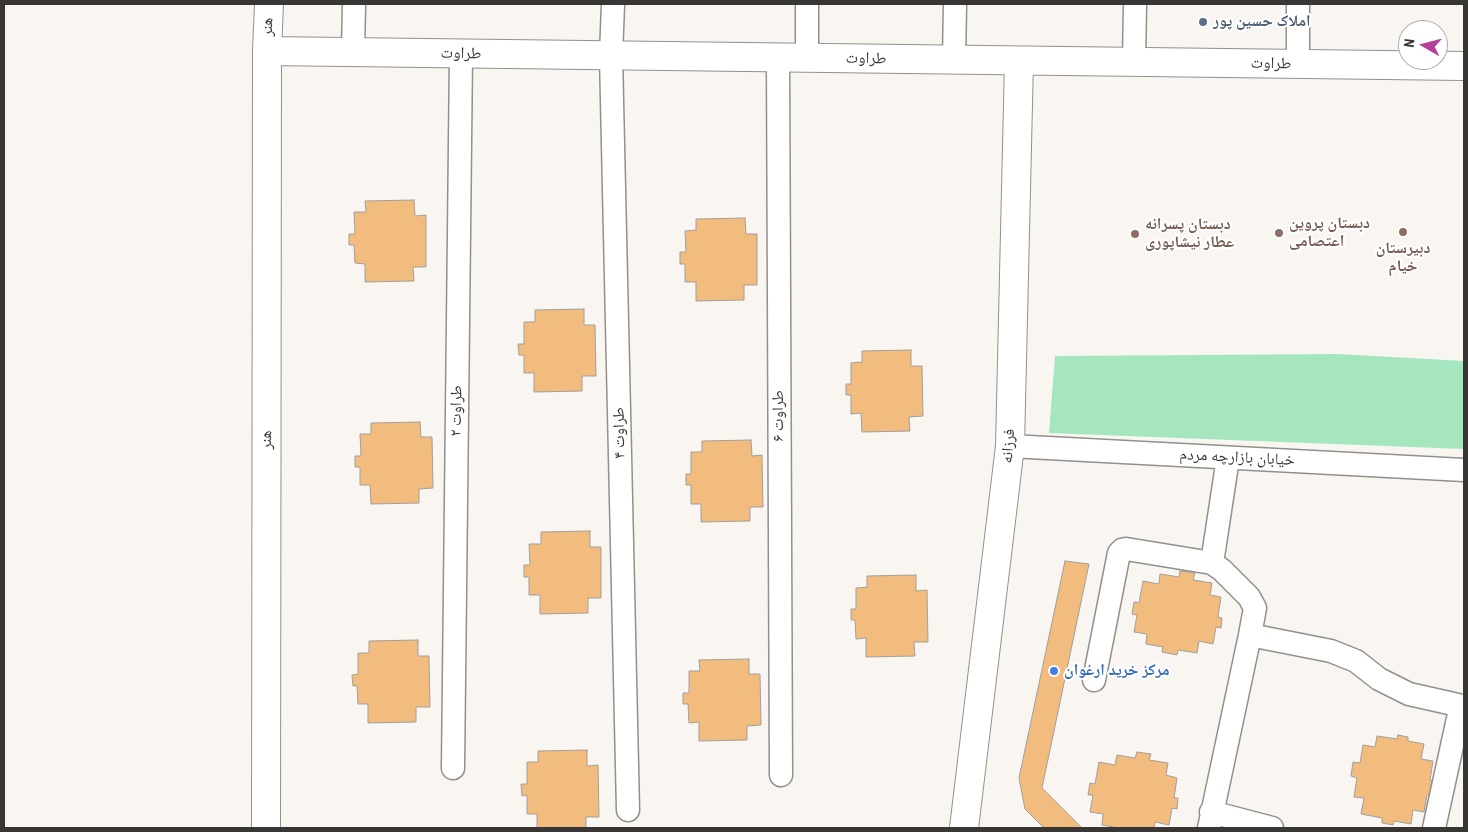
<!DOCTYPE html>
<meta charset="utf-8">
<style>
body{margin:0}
#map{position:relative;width:1468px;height:832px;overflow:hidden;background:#f9f6f2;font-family:"Roboto Condensed",sans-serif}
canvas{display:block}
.frame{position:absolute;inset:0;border:5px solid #383736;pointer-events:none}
.north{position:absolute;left:1398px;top:20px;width:50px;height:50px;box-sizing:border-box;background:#fff;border:1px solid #afafaf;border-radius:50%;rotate:278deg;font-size:14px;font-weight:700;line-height:20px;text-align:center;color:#383736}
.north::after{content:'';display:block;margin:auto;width:18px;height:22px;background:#b3409b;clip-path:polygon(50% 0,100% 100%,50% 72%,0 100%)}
</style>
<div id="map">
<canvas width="1468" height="832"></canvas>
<div class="frame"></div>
<div class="north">N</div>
</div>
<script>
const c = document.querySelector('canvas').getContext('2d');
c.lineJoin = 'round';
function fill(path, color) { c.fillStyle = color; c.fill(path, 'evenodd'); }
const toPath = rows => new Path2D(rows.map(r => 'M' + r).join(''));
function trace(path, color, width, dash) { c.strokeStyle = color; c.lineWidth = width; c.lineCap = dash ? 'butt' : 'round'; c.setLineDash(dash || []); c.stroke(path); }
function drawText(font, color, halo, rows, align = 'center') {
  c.font = font + ' "Roboto Condensed","Noto Naskh Arabic",sans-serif'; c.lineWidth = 4; c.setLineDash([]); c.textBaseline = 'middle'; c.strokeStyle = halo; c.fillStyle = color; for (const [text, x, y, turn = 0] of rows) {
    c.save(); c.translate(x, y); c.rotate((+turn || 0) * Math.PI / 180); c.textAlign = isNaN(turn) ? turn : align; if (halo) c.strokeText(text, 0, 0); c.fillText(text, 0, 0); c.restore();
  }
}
fill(toPath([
 [1338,354,1464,361,1464,449,1049,433,1055,356]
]), '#a6e6bf');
const building = toPath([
 [414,200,415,216,426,215,426,267,413,267,414,281,365,282,365,264,355,263,354,245,349,245,349,234,355,234,354,212,366,212,365,201,414,200],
 [745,218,746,234,757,234,757,285,744,285,744,300,696,301,696,282,685,282,685,264,680,264,680,252,686,252,685,231,696,230,696,219,745,218],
 [584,309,584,325,595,325,596,376,582,376,582,391,534,392,534,373,524,373,524,355,519,355,518,344,524,344,524,322,535,322,535,310,584,309],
 [911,350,911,366,922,366,923,416,909,417,910,431,862,432,861,413,851,414,851,395,846,395,846,384,851,384,851,363,862,362,862,351,911,350],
 [420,422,421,437,432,437,433,488,419,489,419,503,371,504,370,485,360,485,360,467,355,467,355,456,361,456,360,434,371,434,371,423,420,422],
 [751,440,752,456,762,455,763,507,750,507,750,521,701,522,701,504,691,504,691,485,686,485,686,474,691,474,691,452,702,452,702,441,751,440],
 [590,531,590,547,601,547,601,598,588,598,588,613,540,614,540,595,529,595,529,577,524,577,524,565,530,565,529,544,541,544,541,532,590,531],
 [1065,561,1089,564,1042,788,1082,828,1044,828,1025,809,1019,778,1065,561],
 [1180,571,1195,573,1193,580,1212,583,1210,595,1221,597,1218,617,1222,618,1221,628,1216,627,1213,644,1199,641,1197,653,1178,650,1177,655,1162,652,1163,647,1146,644,1147,634,1134,632,1137,615,1132,614,1134,602,1139,603,1143,581,1159,584,1160,574,1179,577,1180,571],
 [916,575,916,591,927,590,928,642,914,642,915,656,866,657,866,638,856,639,855,620,851,620,851,609,856,609,856,588,867,587,867,576,916,575],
 [418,640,418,656,429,656,430,707,416,707,416,722,368,723,368,704,358,704,357,686,353,686,352,675,358,674,358,653,369,653,369,641,418,640],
 [749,659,749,674,760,674,761,725,747,726,747,740,699,741,699,722,689,723,688,704,683,704,683,693,689,693,689,671,700,671,699,660,749,659],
 [1398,735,1408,737,1408,741,1424,744,1421,759,1433,761,1430,780,1434,781,1431,796,1427,795,1424,812,1413,810,1411,824,1394,821,1393,825,1382,823,1382,818,1361,814,1364,798,1354,797,1357,778,1351,776,1353,762,1360,763,1363,745,1375,747,1377,736,1397,739,1398,735],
 [587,750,587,766,598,765,599,817,586,817,586,828,537,828,537,814,527,814,527,795,522,796,521,784,527,784,527,762,538,762,538,751,587,750],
 [1137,752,1151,754,1149,760,1168,763,1166,775,1177,778,1174,798,1178,798,1177,809,1172,808,1169,825,1155,822,1154,828,1119,828,1102,825,1103,814,1090,812,1093,795,1088,795,1090,783,1095,784,1099,762,1115,765,1117,755,1135,758,1137,752]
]);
fill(building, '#f1bc7d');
trace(building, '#a19e9b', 1);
const street = toPath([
 [613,4,611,56,628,810],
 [353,52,354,4],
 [778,57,781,775],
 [807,58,807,4],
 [954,60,955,4],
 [1134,62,1135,4],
 [1298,64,1298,4],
 [1010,446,1464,470],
 [1212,563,1228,458],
 [1250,635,1331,651,1356,661,1379,679,1409,694,1458,705,1459,714,1434,828],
 [1094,680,1119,553,1122,550,1126,549,1212,563,1222,570,1249,597,1255,608,1250,635,1209,828],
 [453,768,461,54],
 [1211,812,1272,828]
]);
const secondary = toPath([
 [267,51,1464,66],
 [266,828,267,51,269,4],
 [964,828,1010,446,1019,61]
]);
trace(street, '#92908c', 25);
trace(secondary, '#92908c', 30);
trace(street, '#fff', 22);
trace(secondary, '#fff', 28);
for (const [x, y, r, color] of [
 [1203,22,5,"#5c6f8a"],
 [1403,232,5,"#8d6e63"],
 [1279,233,5,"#8d6e63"],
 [1135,234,5,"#8d6e63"],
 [1054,671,5,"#3f7fe0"]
]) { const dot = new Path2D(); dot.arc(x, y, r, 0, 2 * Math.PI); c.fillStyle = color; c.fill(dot); trace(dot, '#fff', 2); }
drawText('bold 16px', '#4e5e75', '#fff', [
 ["املاک حسین پور",1213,22]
], 'left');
drawText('16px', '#383736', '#fff', [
 ["هنر",268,27,-88],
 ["طراوت",461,54,1],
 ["طراوت",866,59,1],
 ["طراوت",1271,64,1],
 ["طراوت ۲",457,411,-89],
 ["طراوت ۶",779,416,-90],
 ["طراوت ۴",620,433,-91],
 ["هنر",267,440,-90],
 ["فرزانه",1009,446,-86],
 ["خیابان بازارچه مردم",1237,458,3]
]);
drawText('bold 16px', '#785e54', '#fff', [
 ["دبستان پروین",1289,224],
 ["اعتصامی",1289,242],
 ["دبستان پسرانه",1145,225],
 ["عطار نیشاپوری",1145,243],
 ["دبیرستان",1403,249,"center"],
 ["خیام",1403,267,"center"]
], 'left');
drawText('bold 16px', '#366cbe', '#fff', [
 ["مرکز خرید ارغوان",1064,671]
], 'left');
</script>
